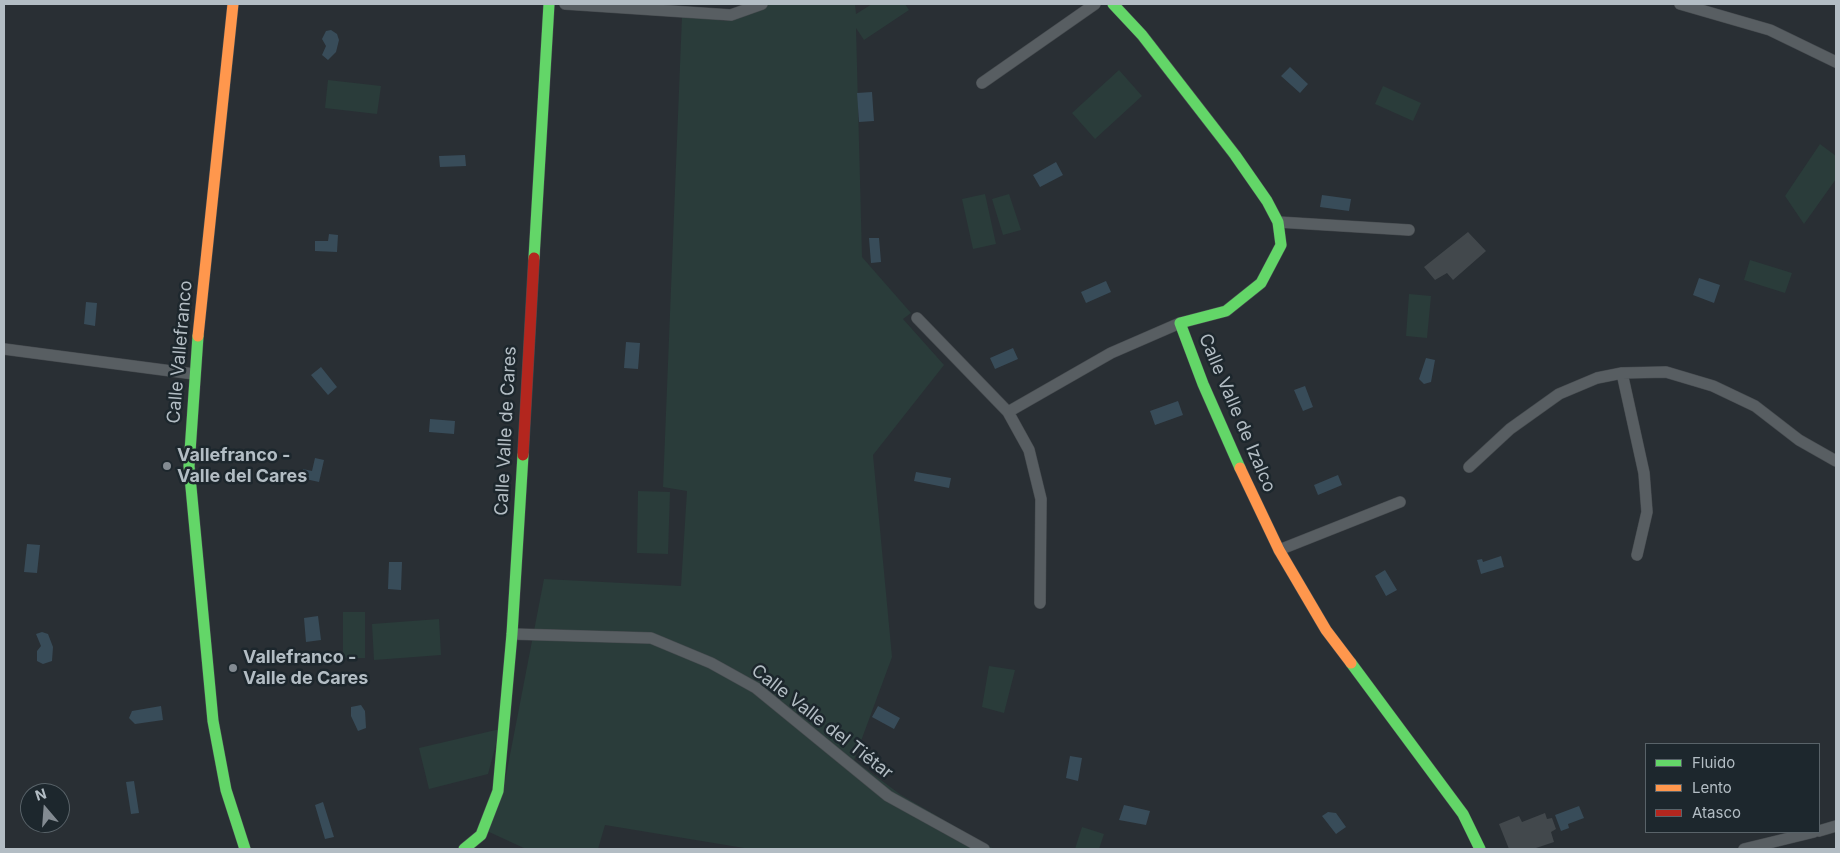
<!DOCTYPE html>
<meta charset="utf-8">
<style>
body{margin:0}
#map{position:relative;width:1840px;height:853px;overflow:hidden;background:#292f34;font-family:Inter,sans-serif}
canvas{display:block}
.frame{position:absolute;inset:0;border:5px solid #b3bdc4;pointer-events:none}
.legend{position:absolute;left:1645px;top:743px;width:175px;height:90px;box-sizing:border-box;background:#1d272d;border:1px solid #596369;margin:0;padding:6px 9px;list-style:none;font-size:15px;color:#b3bdc4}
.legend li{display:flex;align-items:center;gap:10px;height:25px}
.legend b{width:25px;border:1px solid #596369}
.north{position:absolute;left:20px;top:783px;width:50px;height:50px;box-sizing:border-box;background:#1d272d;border:1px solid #596369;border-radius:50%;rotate:342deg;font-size:14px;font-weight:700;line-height:20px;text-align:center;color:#b3bdc4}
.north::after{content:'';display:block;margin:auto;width:18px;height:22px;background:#838b92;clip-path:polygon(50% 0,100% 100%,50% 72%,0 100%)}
</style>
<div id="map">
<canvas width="1840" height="853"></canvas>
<div class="frame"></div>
<ul class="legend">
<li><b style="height:6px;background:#63d668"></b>Fluido</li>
<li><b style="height:6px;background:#ff974d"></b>Lento</li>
<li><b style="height:6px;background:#b3261e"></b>Atasco</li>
</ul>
<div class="north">N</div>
</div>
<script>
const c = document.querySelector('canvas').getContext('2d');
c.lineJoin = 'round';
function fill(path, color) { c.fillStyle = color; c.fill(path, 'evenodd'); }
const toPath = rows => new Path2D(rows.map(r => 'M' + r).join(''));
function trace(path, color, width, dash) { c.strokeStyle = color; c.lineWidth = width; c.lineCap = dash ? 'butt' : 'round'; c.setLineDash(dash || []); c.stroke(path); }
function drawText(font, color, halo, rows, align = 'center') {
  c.font = font + ' Inter,sans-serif'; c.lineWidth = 5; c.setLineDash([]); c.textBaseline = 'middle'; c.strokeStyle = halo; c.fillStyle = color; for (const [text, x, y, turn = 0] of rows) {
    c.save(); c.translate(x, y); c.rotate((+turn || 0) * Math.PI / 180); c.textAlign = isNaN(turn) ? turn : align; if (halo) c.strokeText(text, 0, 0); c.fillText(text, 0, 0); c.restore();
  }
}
fill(toPath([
 [768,4,855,4,856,14,872,4,905,4,909,10,864,40,856,28,862,257,911,313,903,319,944,365,873,455,892,657,854,760,901,795,994,849,750,849,605,825,598,849,526,849,487,831,504,786,544,579,681,586,687,491,663,487,682,16,727,21,762,9],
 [1119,70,1142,96,1095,139,1072,113],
 [328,80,381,86,377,114,325,108],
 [1383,86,1421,103,1413,121,1375,104],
 [1820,144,1836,156,1836,179,1804,224,1785,196],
 [985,194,996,244,973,249,962,199],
 [1009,194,1021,230,1003,235,992,199],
 [1750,260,1792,273,1785,293,1744,280],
 [1409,294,1431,296,1427,338,1406,336],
 [638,491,670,492,668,554,637,553],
 [343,612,365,612,365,658,343,658],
 [439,619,441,655,374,660,372,624],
 [989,666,1015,670,1004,713,982,707],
 [500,729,488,774,429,789,419,748],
 [1082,827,1104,834,1099,849,1075,849]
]), '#2a3c3a');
fill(toPath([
 [331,30,337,34,339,40,336,52,328,60,322,55,326,46,322,39,326,31],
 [1290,67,1308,84,1300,93,1281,76],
 [872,92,874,121,859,122,857,93],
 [465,155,466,166,440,167,439,156],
 [1056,162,1063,175,1040,187,1033,175],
 [1322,195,1351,199,1349,211,1320,207],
 [329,234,338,235,337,252,315,251,315,241,328,241],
 [869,238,879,238,881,262,871,263],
 [1699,278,1720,285,1714,303,1693,295],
 [1106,281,1111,292,1086,303,1081,292],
 [86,302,97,303,95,326,84,324],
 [626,342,640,343,638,369,624,368],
 [1013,348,1018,359,995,369,990,358],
 [1426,358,1435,360,1431,382,1424,384,1419,379],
 [321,367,337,387,328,395,311,375],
 [1305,386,1313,407,1303,411,1294,390],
 [1178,401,1183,415,1155,425,1150,411],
 [430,419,455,421,454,434,429,432],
 [315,458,324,460,319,482,301,478,303,469,312,471],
 [916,472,951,478,949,488,914,481],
 [1338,475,1342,485,1318,495,1314,485],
 [27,544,40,545,37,573,24,572],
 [1501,556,1504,567,1481,574,1477,560,1482,559,1483,562],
 [389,562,402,562,401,590,388,589],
 [1385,570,1397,590,1386,596,1375,576],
 [318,616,321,640,306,642,304,618],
 [42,632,48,634,53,647,52,661,43,664,37,661,37,651,41,646,36,634],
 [361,705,365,711,366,728,358,731,351,716,351,707],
 [161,706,163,720,135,724,129,718,132,711],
 [878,706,900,718,894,729,872,717],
 [1070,756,1082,758,1078,781,1066,778],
 [134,781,139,813,131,814,126,782],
 [323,802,334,837,325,839,315,805],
 [1124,805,1150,811,1146,825,1119,820],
 [1579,806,1584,818,1568,824,1569,828,1561,831,1555,815],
 [1328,812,1336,813,1346,827,1336,834,1322,816]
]), '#384c59');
fill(toPath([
 [1468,232,1486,251,1453,280,1447,273,1435,280,1424,267],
 [1545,813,1547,819,1552,818,1556,829,1551,832,1554,842,1533,849,1509,849,1499,824,1519,816,1522,822]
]), '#42484c');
const street = toPath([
 [565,4,731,15,762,4],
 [1680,4,1770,30,1836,62],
 [982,83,1095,4],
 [1278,222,1409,230],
 [917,318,1008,412],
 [4,349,194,374],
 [1622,373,1644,473,1647,512,1637,555],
 [1469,467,1510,429,1559,394,1597,378,1622,373,1666,372,1713,386,1755,406,1799,440,1836,461],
 [1279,550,1400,502],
 [1040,603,1041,499,1029,450,1008,412,1111,353,1180,323],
 [512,634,651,638,711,663,756,688,888,796,984,849],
 [1819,831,1836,826],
 [1744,849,1814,832]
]);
const fast = toPath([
 [1113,4,1142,35,1235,155,1267,201,1278,222,1281,245,1261,283,1226,311,1180,323,1203,384,1240,468],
 [534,258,549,4],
 [198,336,189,466,213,721,226,790,245,849],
 [1351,663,1463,814,1480,849],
 [464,849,481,835,498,791,512,634,523,455]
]);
const slow = toPath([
 [198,336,233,4],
 [1240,468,1279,550,1326,630,1351,663]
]);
const jam = toPath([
 [523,455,534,258]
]);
trace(street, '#464b4f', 12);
trace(fast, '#464b4f', 12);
trace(slow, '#464b4f', 12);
trace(jam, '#464b4f', 12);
trace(street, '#585e62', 11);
trace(fast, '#63d668', 11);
trace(slow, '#ff974d', 11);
trace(jam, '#b3261e', 11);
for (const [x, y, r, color] of [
 [167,466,5,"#838b92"],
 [233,668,5,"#838b92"]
]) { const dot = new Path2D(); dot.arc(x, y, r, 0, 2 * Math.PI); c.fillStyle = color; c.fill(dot); trace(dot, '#1d272d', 2); }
drawText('18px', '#b3bdc4', '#1d272d', [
 ["Calle Vallefranco",180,352,-85],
 ["Calle Valle de Izalco",1237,413,67],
 ["Calle Valle de Cares",506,431,-87],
 ["Calle Valle del Tiétar",822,722,38]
]);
drawText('bold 18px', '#b3bdc4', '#1d272d', [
 ["Vallefranco -",177,456],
 ["Valle del Cares",177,477],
 ["Vallefranco -",243,658],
 ["Valle de Cares",243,679]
], 'left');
</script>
